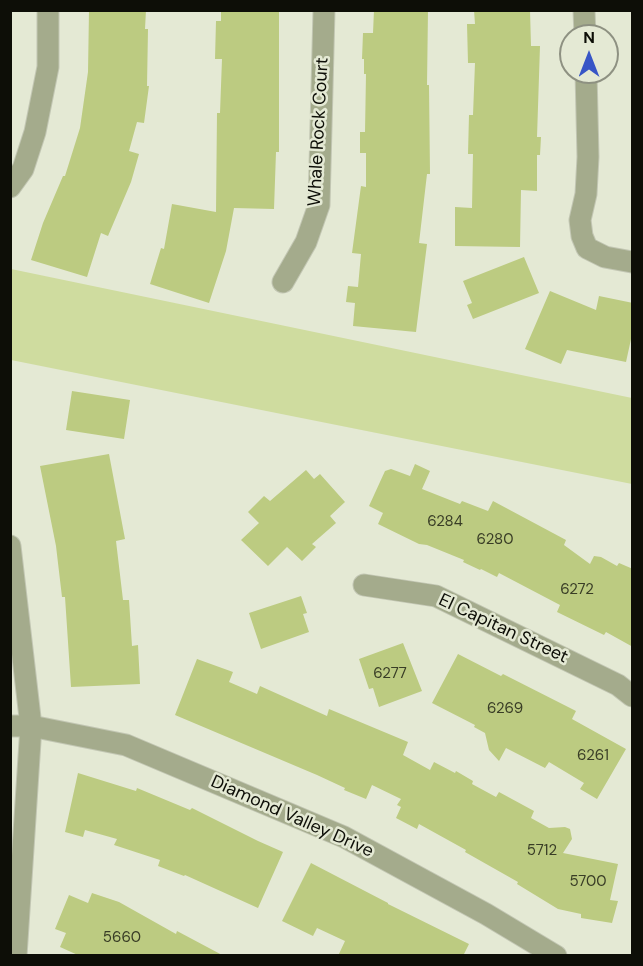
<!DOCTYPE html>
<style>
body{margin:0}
#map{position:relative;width:643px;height:966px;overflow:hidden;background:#e4e9d4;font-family:"DM Sans",sans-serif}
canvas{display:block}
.frame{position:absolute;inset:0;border:12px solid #0d0e07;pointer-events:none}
.north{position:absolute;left:559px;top:24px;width:60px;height:60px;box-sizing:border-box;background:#e4e9d4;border:2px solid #8e9182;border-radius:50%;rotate:0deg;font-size:16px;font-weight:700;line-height:24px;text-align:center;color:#0d0e07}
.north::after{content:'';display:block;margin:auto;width:21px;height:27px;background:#3755c6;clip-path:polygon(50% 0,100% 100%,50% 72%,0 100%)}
</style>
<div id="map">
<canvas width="643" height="966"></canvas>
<div class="frame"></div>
<div class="north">N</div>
</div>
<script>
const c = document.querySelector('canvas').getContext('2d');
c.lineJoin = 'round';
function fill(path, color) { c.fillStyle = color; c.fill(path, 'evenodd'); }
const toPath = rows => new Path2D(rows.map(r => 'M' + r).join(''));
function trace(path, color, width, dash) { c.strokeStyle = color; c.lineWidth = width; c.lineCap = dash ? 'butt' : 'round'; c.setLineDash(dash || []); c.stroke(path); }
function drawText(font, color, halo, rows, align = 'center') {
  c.font = font + ' "DM Sans",sans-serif'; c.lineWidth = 5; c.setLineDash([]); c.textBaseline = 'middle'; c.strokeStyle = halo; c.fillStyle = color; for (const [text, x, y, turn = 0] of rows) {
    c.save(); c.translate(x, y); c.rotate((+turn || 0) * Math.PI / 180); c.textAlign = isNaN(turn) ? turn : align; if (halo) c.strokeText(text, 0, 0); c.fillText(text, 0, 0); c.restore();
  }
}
fill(toPath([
 [11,269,632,398,632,484,11,360]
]), '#cfdc9f');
fill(toPath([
 [89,10,146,10,145,29,148,29,147,86,149,86,144,123,137,122,129,151,139,154,131,182,108,236,101,233,87,277,31,260,43,223,63,176,65,176,80,128,88,72],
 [221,10,279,10,279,152,276,152,274,209,234,208,226,251,209,303,150,284,161,248,164,249,172,204,216,212,217,113,220,113,222,59,215,59,216,21,221,21],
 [374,10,428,10,427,85,429,85,430,174,427,174,419,243,427,244,416,332,353,326,355,303,346,302,348,286,358,287,361,254,352,253,361,186,366,187,366,153,360,153,360,132,365,132,366,74,364,74,364,59,362,59,363,33,373,33],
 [474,10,530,10,531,46,540,46,537,137,541,137,540,155,537,155,537,191,521,190,520,247,455,246,455,207,472,208,473,154,468,154,469,115,473,115,475,63,468,63,467,24,475,24],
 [524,257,539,293,473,319,467,305,472,303,463,281],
 [550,291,596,310,599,296,633,303,633,330,626,362,567,350,561,364,525,349],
 [72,391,130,400,124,439,66,430],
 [109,454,125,539,116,541,123,600,129,600,132,646,138,645,140,684,71,687,65,597,62,597,56,546,40,466],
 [415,464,430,471,422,489,460,504,462,501,488,511,493,501,566,540,564,545,590,564,594,556,601,557,617,566,619,563,633,569,633,647,606,632,604,635,557,612,560,605,499,573,497,577,481,569,480,570,463,562,464,560,427,545,419,544,378,524,383,513,369,506,385,471,391,469,410,476],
 [306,470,314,479,320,474,345,502,330,516,336,523,312,544,316,547,302,561,287,547,268,566,241,540,259,523,248,512,264,496,270,501],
 [301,596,307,613,303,614,309,632,261,649,249,613],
 [403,643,422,691,379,707,373,688,369,689,359,659],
 [458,654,501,676,503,674,576,711,572,719,626,749,597,799,580,789,584,783,549,762,545,768,506,748,499,761,489,750,485,733,474,727,475,725,432,703],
 [197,659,233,672,229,682,257,694,260,686,327,716,329,709,408,742,403,755,430,770,434,762,455,773,456,771,473,781,472,784,496,797,499,792,534,811,531,818,549,828,565,827,570,829,572,839,563,853,618,864,610,900,618,901,612,923,581,918,581,914,558,909,517,884,518,882,465,852,466,850,419,824,417,829,396,818,401,807,397,805,401,799,372,785,366,799,344,790,345,788,317,775,175,715],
 [78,773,136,791,137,788,190,810,192,808,258,841,283,852,258,908,185,875,184,876,158,866,160,860,114,845,117,839,85,830,83,837,65,832],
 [311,863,388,903,388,904,469,944,463,956,338,956,345,941,317,928,313,936,282,921],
 [92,893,119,902,176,934,177,931,224,956,80,956,60,947,66,933,55,929,69,895,88,903]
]), '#bccb81');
const street = toPath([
 [584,10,585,36],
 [586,72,588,157,586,194,580,220,582,236,587,248,605,257,632,262],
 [10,187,23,169,35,132,48,67,48,10],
 [283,282,306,242,319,205,324,10],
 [10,546,31,726,16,956],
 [364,585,436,596,618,685,632,696],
 [10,726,31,726,126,745,344,837,486,914,556,956]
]);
trace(street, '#c2c6b3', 23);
trace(street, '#a4ab8c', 21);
drawText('15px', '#393d26', null, [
 ["6284",445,522],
 ["6280",495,540],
 ["6272",577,590],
 ["6277",390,674],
 ["6269",505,709],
 ["6261",593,756],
 ["5712",542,851],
 ["5700",588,882],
 ["5660",122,938]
]);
drawText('18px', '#0d0e07', '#e4e9d4', [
 ["Whale Rock Court",319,132,-87],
 ["El Capitan Street",503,629,25],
 ["Diamond Valley Drive",292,817,24]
]);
</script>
